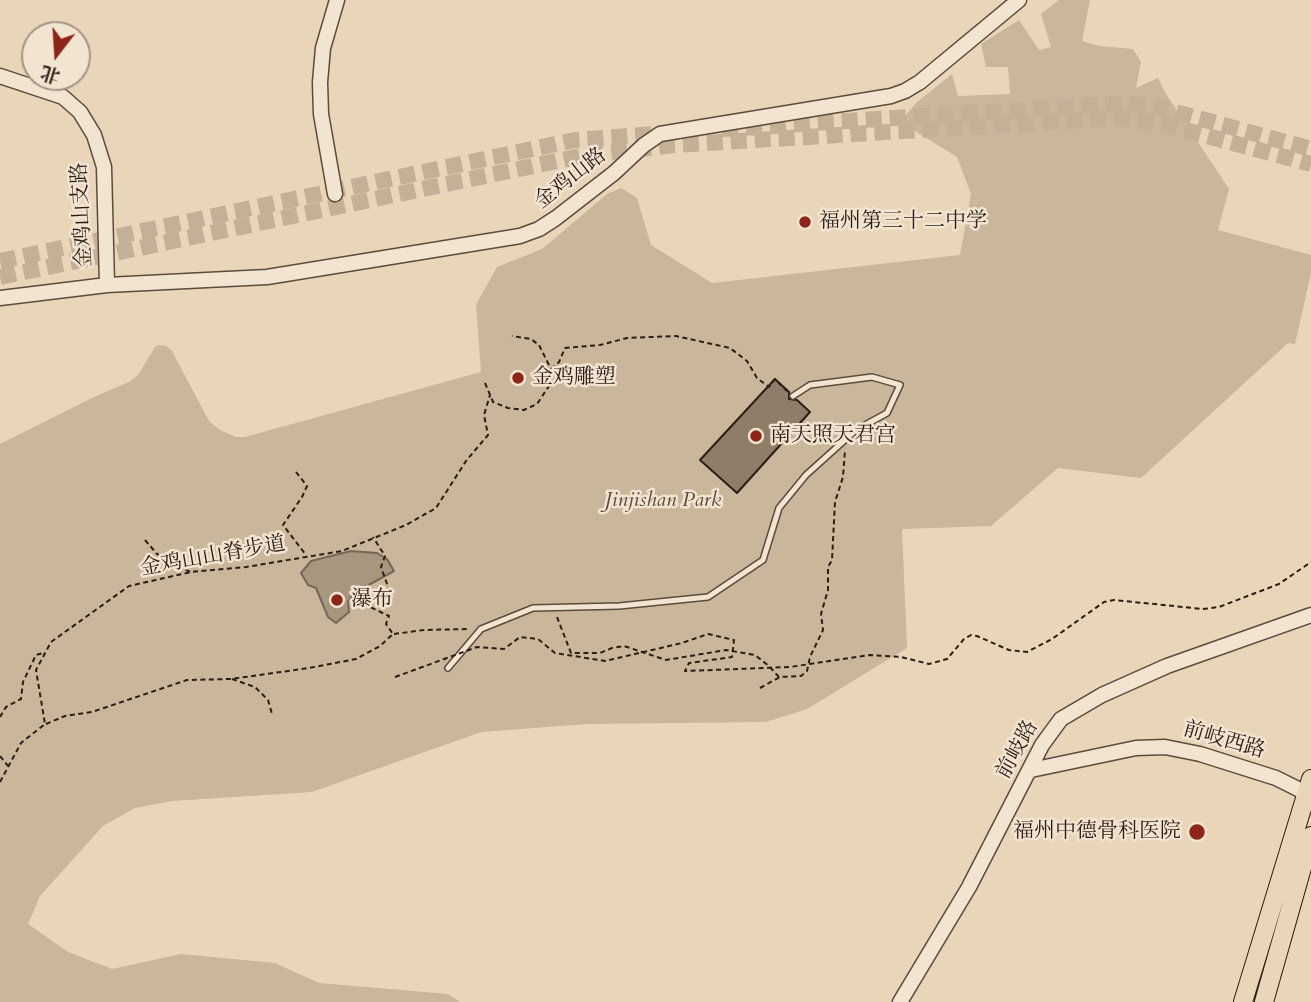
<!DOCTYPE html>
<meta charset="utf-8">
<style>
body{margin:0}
#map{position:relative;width:1311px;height:1002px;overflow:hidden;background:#e9d5b7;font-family:Cardo,"Noto Serif SC",serif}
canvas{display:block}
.north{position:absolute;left:21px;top:21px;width:70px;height:70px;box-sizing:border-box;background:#f1e4d0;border:2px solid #a29485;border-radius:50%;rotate:197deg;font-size:19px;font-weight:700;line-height:28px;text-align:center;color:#2c1d15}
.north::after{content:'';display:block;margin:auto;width:24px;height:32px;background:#8f2418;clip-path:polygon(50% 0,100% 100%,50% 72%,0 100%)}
</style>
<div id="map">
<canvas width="1311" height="1002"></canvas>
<div class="north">北</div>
</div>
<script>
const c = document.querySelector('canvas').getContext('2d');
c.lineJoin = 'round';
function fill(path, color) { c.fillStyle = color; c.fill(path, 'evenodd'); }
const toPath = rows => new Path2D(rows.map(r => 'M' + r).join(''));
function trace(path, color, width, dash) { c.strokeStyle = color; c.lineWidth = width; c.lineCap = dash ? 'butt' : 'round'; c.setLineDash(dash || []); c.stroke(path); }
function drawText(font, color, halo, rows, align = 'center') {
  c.font = font + ' Cardo,"Noto Serif SC",serif'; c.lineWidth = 5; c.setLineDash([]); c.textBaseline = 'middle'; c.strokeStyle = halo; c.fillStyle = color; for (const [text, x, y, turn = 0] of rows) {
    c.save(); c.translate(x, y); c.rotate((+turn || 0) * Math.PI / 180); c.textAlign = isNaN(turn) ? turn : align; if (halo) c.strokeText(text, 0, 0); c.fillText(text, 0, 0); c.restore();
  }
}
fill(toPath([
 [1059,0,1090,0,1082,41,1100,46,1133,49,1141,62,1136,88,1158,78,1166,94,1229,189,1218,230,1311,255,1311,273,1295,344,1288,343,1141,478,1058,468,991,526,902,529,907,648,807,709,766,722,587,724,481,732,312,792,172,801,135,808,103,826,40,896,28,924,68,952,112,969,181,954,275,963,319,983,448,994,460,1002,0,1002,0,444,96,396,129,382,138,375,155,347,159,345,166,346,172,351,209,421,220,430,236,437,245,437,481,372,476,305,497,267,542,249,607,194,621,188,637,198,651,245,712,283,960,255,971,194,957,157,902,123,904,117,916,103,952,74,958,96,1010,94,1008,67,986,67,981,44,1019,20,1039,50,1051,47,1041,14]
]), '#c9b69b');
const water = toPath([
 [351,551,377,553,387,559,394,571,354,593,348,602,349,612,336,623,328,617,316,588,308,585,301,573,311,561,351,551]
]);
fill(water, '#a99680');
trace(water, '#765', 2);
const building = toPath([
 [775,379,789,392,789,399,797,400,810,412,737,493,700,460,775,379]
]);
fill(building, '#8e7d69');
trace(building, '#2c1d15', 2);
trace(toPath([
 [722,129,1128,103,1172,111,1311,149],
 [0,261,575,140,668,133],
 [0,277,581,156,674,145,1119,118,1166,125,1311,164]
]), '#c3b097', 16, [16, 8]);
const service = toPath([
 [448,668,481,629,533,608,619,606,708,597,763,560,779,508,806,475,856,430,887,413,900,385,872,377,810,385,793,396]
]);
const tertiary = toPath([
 [0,76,63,97,80,112,94,135,104,167,107,285],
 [335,194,321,114,320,82,323,48,337,0],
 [0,298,107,285,267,277,520,236,539,229,556,218,614,173,644,145,660,134,891,96,905,91,920,82,1019,0],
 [1031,770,1136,748,1165,747,1200,754,1276,778,1300,790,1309,802],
 [900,1002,969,887,1042,745,1061,719,1102,695,1167,666,1311,615]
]);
const primary = toPath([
 [1243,1002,1311,779],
 [1264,1002,1311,836]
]);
trace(service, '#5b4b3e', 8);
trace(tertiary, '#5b4b3e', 17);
trace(primary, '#2c1d15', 20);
trace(toPath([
 [551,369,559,362,565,348,600,345,627,338,676,336,730,348,747,361,757,378,769,387,775,379,787,391],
 [485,383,493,402,508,408,524,410,537,404,549,386,551,369,539,345,531,339,512,336],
 [296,472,307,486,302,497,283,525,306,555],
 [145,540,157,554,190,572],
 [557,617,571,653,600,653,612,648,624,646,666,660,726,650,755,655,769,666,779,677],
 [394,634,424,630,469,629],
 [232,679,255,687,268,700,272,714],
 [760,688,780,677,801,676,807,671,810,657,823,630,821,614,828,590,828,567,832,560,835,502,843,477,845,450],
 [0,717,6,707,21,699,23,682,36,655,43,653],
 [46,724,65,716,92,712,187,680,231,679,309,668,356,659,380,646,393,634,386,624,389,616,370,607,366,600,391,595,381,567,385,556,373,537],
 [0,756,8,766],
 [0,782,21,743,45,724,36,670,51,642,129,586,191,572,246,567,342,551,406,525,436,508,466,461,488,435,484,415,490,395]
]), '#2c1d15', 2, [5, 3.5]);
trace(service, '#f1e4d0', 5);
trace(tertiary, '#f1e4d0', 14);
trace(primary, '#e9d5b7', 18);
trace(toPath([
 [395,677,477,647,504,649,520,637,538,639,555,653,605,661,682,643,708,634,734,640,732,657,689,663,685,671,790,667,870,655,901,657,929,664,947,659,964,639,971,635,977,636,1009,650,1027,652,1052,639,1104,602,1114,600,1203,609,1219,607,1279,584,1311,562]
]), '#2c1d15', 2, [5, 3.5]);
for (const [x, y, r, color] of [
 [805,222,7,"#8f2418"],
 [518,378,7,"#8f2418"],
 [756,436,7,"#8f2418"],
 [337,600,7,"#8f2418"],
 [1197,832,9,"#8f2418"]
]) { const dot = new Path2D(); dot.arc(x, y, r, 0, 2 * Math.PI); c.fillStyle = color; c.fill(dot); trace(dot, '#f1e4d0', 2.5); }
drawText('21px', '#2c1d15', '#f1e4d0', [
 ["金鸡山路",571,179,-38],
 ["金鸡山支路",83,215,-93],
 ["金鸡山山脊步道",213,557,-10],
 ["前岐西路",1224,741,16],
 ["前岐路",1018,750,-61]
]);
drawText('21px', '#2c1d15', '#f1e4d0', [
 ["福州第三十二中学",819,222],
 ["金鸡雕塑",532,378],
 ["南天照天君宫",770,436],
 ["瀑布",351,600],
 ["福州中德骨科医院",1181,832,"right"]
], 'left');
drawText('italic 21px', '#5b4b3d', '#f1e4d0', [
 ["Jinjishan Park",663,501]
]);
</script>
